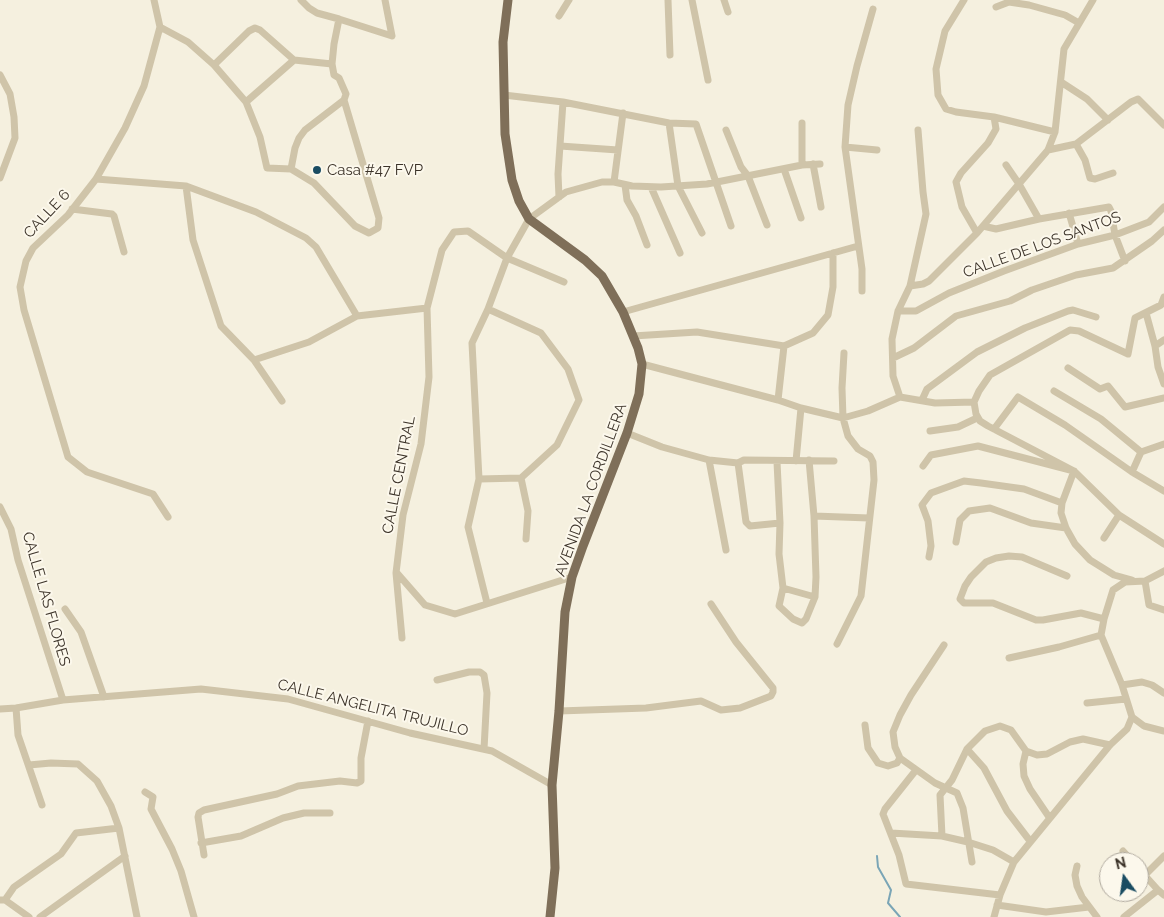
<!DOCTYPE html>
<style>
body{margin:0}
#map{position:relative;width:1164px;height:917px;overflow:hidden;background:#f5f0df;font-family:Raleway,sans-serif}
canvas{display:block}
.north{position:absolute;left:1099px;top:852px;width:50px;height:50px;box-sizing:border-box;background:#fcf8ec;border:1px solid #afa99e;border-radius:50%;rotate:346deg;font-size:14px;font-weight:700;line-height:20px;text-align:center;color:#3c3329}
.north::after{content:'';display:block;margin:auto;width:18px;height:22px;background:#1a4c62;clip-path:polygon(50% 0,100% 100%,50% 72%,0 100%)}
</style>
<div id="map">
<canvas width="1164" height="917"></canvas>
<div class="north">N</div>
</div>
<script>
const c = document.querySelector('canvas').getContext('2d');
c.lineJoin = 'round';
const toPath = rows => new Path2D(rows.map(r => 'M' + r).join(''));
function trace(path, color, width, dash) { c.strokeStyle = color; c.lineWidth = width; c.lineCap = dash ? 'butt' : 'round'; c.setLineDash(dash || []); c.stroke(path); }
function drawText(font, color, halo, rows, align = 'center') {
  c.font = font + ' Raleway,sans-serif'; c.lineWidth = 4; c.setLineDash([]); c.textBaseline = 'middle'; c.strokeStyle = halo; c.fillStyle = color; for (const [text, x, y, turn = 0] of rows) {
    c.save(); c.translate(x, y); c.rotate((+turn || 0) * Math.PI / 180); c.textAlign = isNaN(turn) ? turn : align; if (halo) c.strokeText(text, 0, 0); c.fillText(text, 0, 0); c.restore();
  }
}
trace(toPath([
 [877,856,878,867,891,890,888,903,900,917]
]), '#7aa5b6', 2);
trace(toPath([
 [154,0,160,27,144,86,125,128,96,179,68,215,33,248,26,261,20,287,24,310,68,457,87,472,153,494,168,517],
 [301,0,309,8,317,13,339,19,334,44,332,64,334,75,339,78,346,94,344,100,379,218,378,228,369,233,355,226,314,183,291,169,295,148,299,138,305,130,344,100],
 [668,0,670,55],
 [692,0,708,80],
 [724,0,728,12],
 [964,0,945,31,936,69,938,95,946,109,956,112,994,117,1055,132],
 [996,7,1009,2,1029,5,1065,15,1079,23],
 [873,9,857,66,848,105,845,147,877,150],
 [559,16,569,0],
 [339,19,392,36,385,0],
 [160,27,188,42,214,65,246,102,260,137,267,168,291,169],
 [214,65,249,31,255,28,260,30,294,60,332,64],
 [0,75,10,94,14,117,15,138,0,178],
 [1061,82,1087,99,1108,120],
 [504,95,563,102,669,123,696,124,731,226],
 [246,102,294,60],
 [669,123,678,186,702,233],
 [726,130,741,167,748,176,767,225],
 [1076,144,1085,160,1090,178,1095,179,1113,173],
 [560,146,618,150],
 [845,147,862,269,862,291],
 [1048,150,1076,144,1131,102,1138,99,1164,125],
 [813,164,821,207],
 [802,165,802,123],
 [1006,165,1019,184,1039,219],
 [784,169,801,218],
 [96,179,186,186,256,212,306,238,316,247,357,316],
 [614,182,623,113],
 [625,185,627,200,636,216,647,245],
 [186,186,193,240,221,326,254,360,282,401],
 [651,187,680,253],
 [559,197,558,174,563,102],
 [72,209,112,214,114,216,124,252],
 [1069,213,1078,244],
 [983,226,996,229,1039,219,1109,207,1111,211,1115,235,1125,261],
 [977,233,962,207,956,182,961,173,988,143,996,129,994,117],
 [910,286,923,284,929,281,977,233,1048,150,1055,132,1064,49,1093,0],
 [1164,297,1161,305,1135,318,1128,354,1079,331,1070,330,990,375,979,391,974,402,976,414,980,421,988,426,1074,471,1119,515,1164,544],
 [898,311,916,311,949,293,1004,271,1078,244,1115,235,1149,222,1164,207],
 [623,312,858,246],
 [1146,313,1155,346,1158,367,1164,384],
 [633,336,697,332,784,346,813,333,828,315,833,287,833,253],
 [1155,346,1164,340],
 [893,358,914,348,956,316,1010,301,1032,290,1076,275,1113,268,1152,241,1164,230],
 [254,360,309,342,357,316,427,308],
 [642,364,778,400,801,408,843,418,868,411,900,397,893,376,892,339,898,311,910,286,926,214,923,192,918,130],
 [1068,368,1100,389,1108,386,1125,407,1164,398],
 [1054,391,1101,419,1141,452],
 [900,397,935,403,974,402],
 [778,400,784,346],
 [922,400,927,389,977,352,1025,328,1068,311,1073,310,1096,317],
 [994,429,1018,397,1065,425,1132,472,1164,491],
 [930,431,958,427,977,418],
 [627,433,662,447,709,460,738,463],
 [709,460,726,550],
 [796,461,801,408],
 [777,462,780,523,779,554,783,588,779,606,793,619,802,623,806,619,815,597,816,577,814,516,809,460],
 [923,466,931,455,978,446,1074,471,1062,503],
 [1132,472,1141,452,1164,444],
 [521,478,528,511,526,539],
 [479,479,521,478,557,445,579,400,568,369,541,333,488,309],
 [0,507,11,529,18,560,63,700],
 [814,516,869,518],
 [780,523,750,526,746,522,738,463,744,460,834,461],
 [1104,538,1119,515],
 [956,542,960,520,969,511,990,508,1031,523,1066,528],
 [929,557,931,546,928,521,922,505,931,493,964,481,981,483,1024,489,1062,503,1061,513,1066,528,1075,544,1090,560,1114,575,1132,580],
 [397,573,425,605,455,614,572,577],
 [1067,576,1022,557,1009,556,996,558,986,562,971,577,965,586,960,599,964,603,993,603,1036,620,1043,620,1081,613,1104,619],
 [1145,581,1149,605,1164,610],
 [783,588,815,597],
 [487,603,468,527,479,479,472,343,488,309,507,258,529,219,566,192,602,182,614,182,632,186,661,187,707,184,802,165,820,164],
 [65,609,81,632,104,697],
 [402,638,396,573,403,515,421,444,429,377,427,308,442,250,454,232,468,231,507,258,564,282],
 [837,644,861,596,874,480,873,462,870,456,858,449,848,436,843,418,842,388,844,353],
 [944,645,911,695,900,715,893,732,895,747,900,758,935,783,957,793,963,808,972,862],
 [1009,658,1059,647,1101,635],
 [437,680,469,672,480,672,484,675,487,693,484,749],
 [1122,685,1142,682,1152,685,1164,693],
 [1087,703,1126,699],
 [16,708,18,735,42,805],
 [0,709,16,708,63,700,201,689,288,699,410,733,492,751,552,785],
 [559,711,646,708,701,701,721,710,740,708,771,696,773,692,773,688,736,642,711,604],
 [1132,717,1144,726,1164,731],
 [865,725,868,748,878,763,888,766,897,763,900,758],
 [967,749,984,768,1007,811,1030,841],
 [1026,751,1023,764,1024,776,1030,789,1049,817],
 [29,765,51,763,78,764,97,781,111,806,119,828,137,917],
 [916,770,885,809,883,814,899,855,906,884,1000,895],
 [145,792,153,797,151,809,172,849,181,871,194,917],
 [891,833,942,836,968,842,993,850,1014,862],
 [942,836,940,795,952,780,967,749,985,731,1000,726,1011,730,1026,751,1037,755,1047,754,1070,742,1083,739,1110,745],
 [201,843,241,836,283,818,304,813,330,813],
 [1123,851,1133,862],
 [204,855,198,817,199,813,204,810,277,794,298,786,340,781,357,783,361,781,361,758,368,721],
 [1077,866,1075,875,1077,886,1082,897,1097,917],
 [1139,869,1158,890],
 [1145,875,1164,856],
 [0,900,5,900,29,917],
 [5,900,14,887,61,854,76,833,119,828],
 [997,905,1046,912,1089,907],
 [40,917,125,856],
 [994,917,1000,895,1014,862,1110,745,1127,729,1132,717,1122,685,1101,635,1104,619,1113,590,1125,582,1145,581,1164,571],
 [1124,917,1158,890,1164,895]
]), '#cfc4a9', 7);
trace(toPath([
 [508,0,503,42,505,134,512,180,519,201,529,219,585,260,602,276,623,312,638,348,642,364,639,394,627,433,583,546,572,577,565,612,559,711,552,785,555,868,550,917]
]), '#7f6f59', 9);
for (const [x, y, r, color] of [
 [317,170,5,"#1a4c62"]
]) { const dot = new Path2D(); dot.arc(x, y, r, 0, 2 * Math.PI); c.fillStyle = color; c.fill(dot); trace(dot, '#fcf8ec', 2); }
drawText('15px', '#3c3329', '#fcf8ec', [
 ["Casa #47 FVP",327,170]
], 'left');
drawText('15px', '#3c3329', '#fcf8ec', [
 ["CALLE 6",47,214,-47],
 ["CALLE DE LOS SANTOS",1042,245,-20],
 ["CALLE CENTRAL",399,475,-79],
 ["AVENIDA LA CORDILLERA",591,490,-70],
 ["CALLE LAS FLORES",46,599,74],
 ["CALLE ANGELITA TRUJILLO",373,708,14]
]);
</script>
